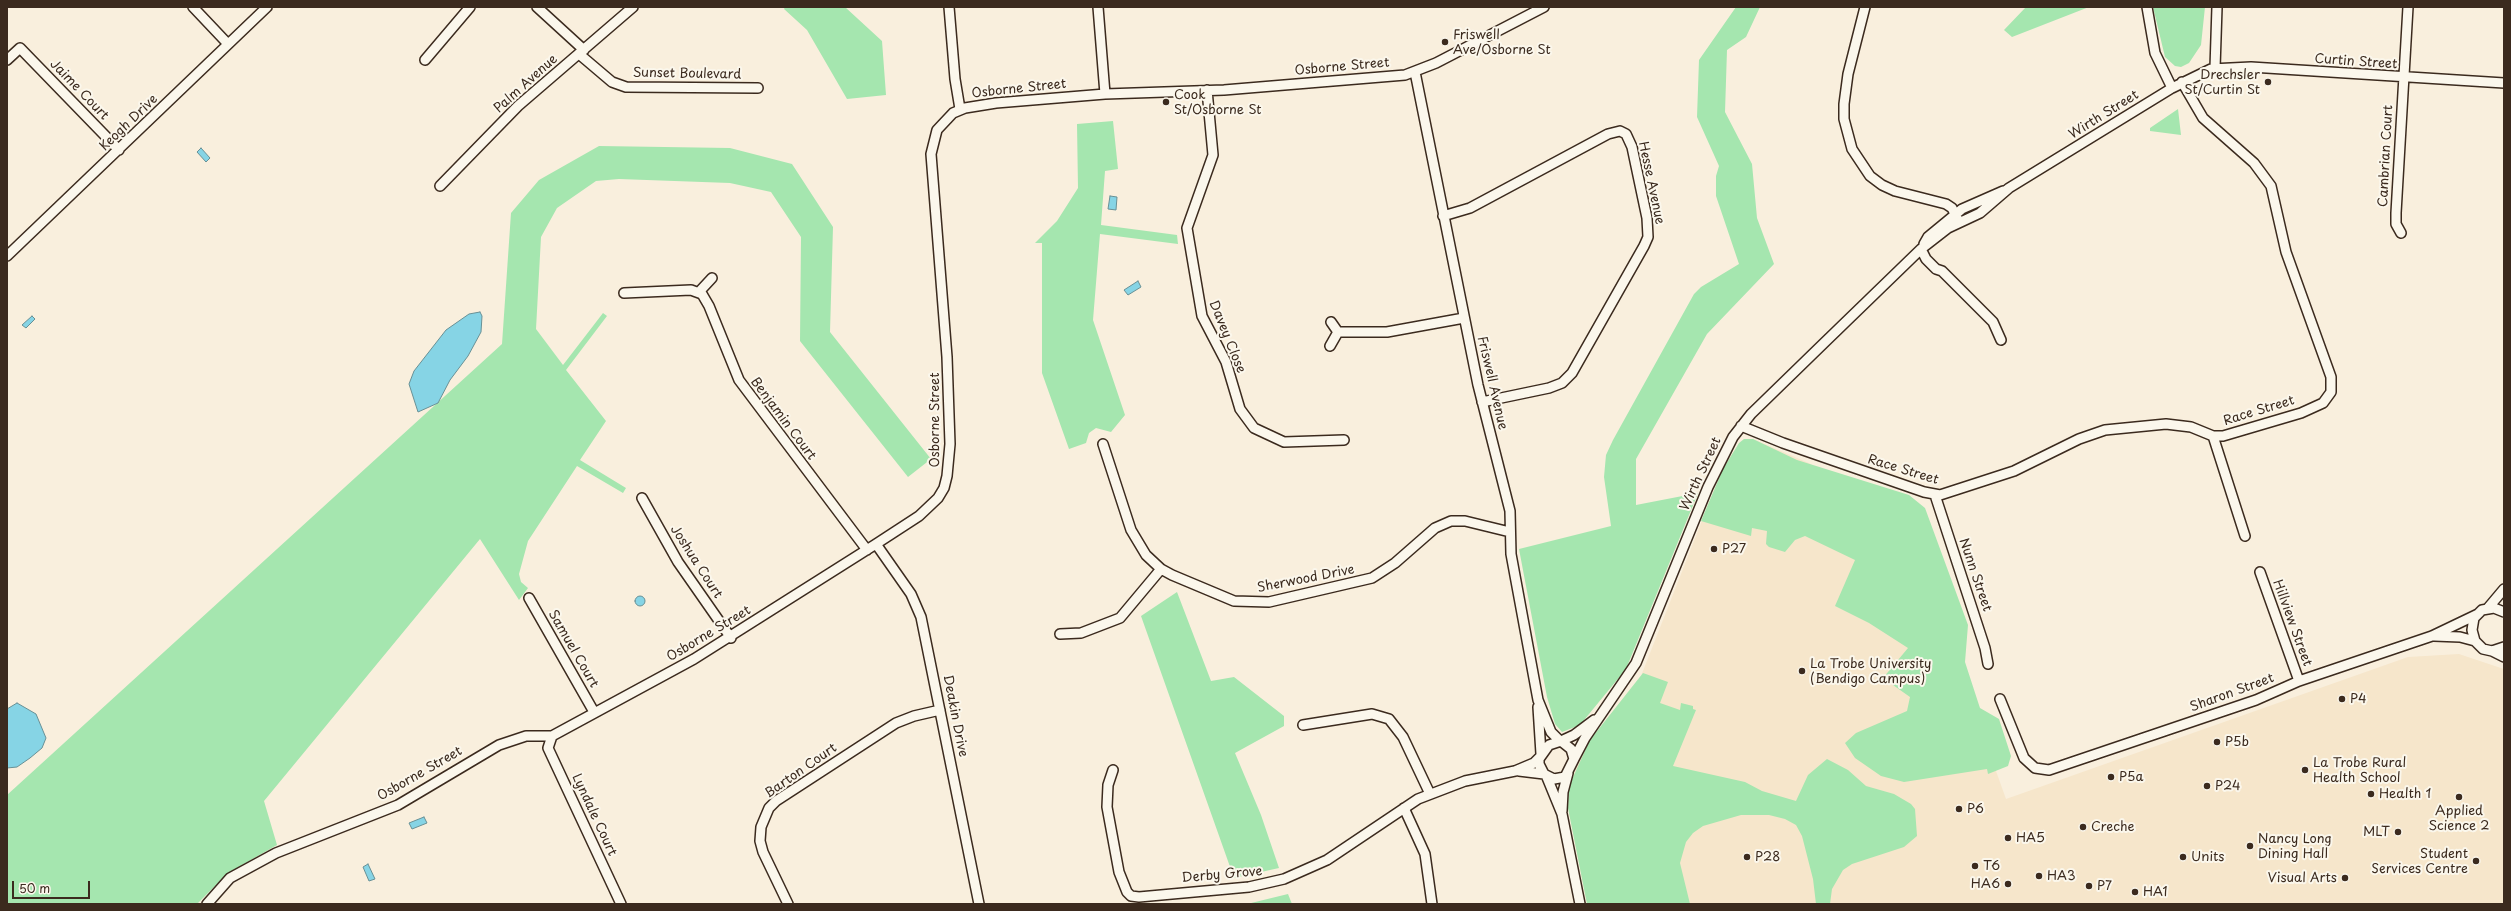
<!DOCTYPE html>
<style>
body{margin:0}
#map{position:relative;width:2511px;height:911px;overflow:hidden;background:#f9efdd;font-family:"Playpen Sans",sans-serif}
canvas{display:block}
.frame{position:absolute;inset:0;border:8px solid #3b2a1e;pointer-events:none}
.scale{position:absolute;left:12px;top:881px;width:78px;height:18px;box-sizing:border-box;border:2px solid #3b2a1e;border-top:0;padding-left:5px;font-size:12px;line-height:14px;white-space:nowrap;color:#3b2a1e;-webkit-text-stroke:3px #fbf7ec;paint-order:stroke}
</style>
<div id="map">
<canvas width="2511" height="911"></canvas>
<div class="frame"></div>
<div class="scale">50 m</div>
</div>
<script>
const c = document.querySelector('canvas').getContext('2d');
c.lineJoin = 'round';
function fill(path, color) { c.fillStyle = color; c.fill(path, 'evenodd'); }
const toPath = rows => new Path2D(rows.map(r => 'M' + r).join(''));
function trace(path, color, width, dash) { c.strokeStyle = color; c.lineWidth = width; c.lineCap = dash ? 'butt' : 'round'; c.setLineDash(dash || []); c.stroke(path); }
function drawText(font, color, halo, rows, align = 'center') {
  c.font = font + ' "Playpen Sans",sans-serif'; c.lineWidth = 4; c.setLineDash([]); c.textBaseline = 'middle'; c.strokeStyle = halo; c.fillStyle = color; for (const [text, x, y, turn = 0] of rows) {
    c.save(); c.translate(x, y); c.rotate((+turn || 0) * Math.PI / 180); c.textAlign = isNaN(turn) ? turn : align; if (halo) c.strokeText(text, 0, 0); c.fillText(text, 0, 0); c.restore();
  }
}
fill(toPath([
 [1744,439,1753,439,1811,464,1966,687,2006,799,2408,657,2459,654,2504,669,2504,904,1587,904,1568,808,1568,796,1572,776,1590,740,1641,676,1714,490,1730,456]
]), '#f6e6cb');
fill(toPath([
 [785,7,845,7,882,41,886,95,847,99,807,30,784,9],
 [1736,7,1760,7,1746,37,1727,50,1725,112,1752,164,1757,218,1774,264,1707,334,1636,459,1636,505,1698,493,1626,669,1580,725,1562,732,1555,724,1547,697,1519,549,1611,526,1604,477,1606,455,1613,440,1694,294,1701,287,1739,264,1716,196,1716,176,1719,166,1697,117,1699,60],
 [2026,7,2089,7,2012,37,2004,30],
 [2153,7,2205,7,2201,45,2189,63,2181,67,2175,66,2165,57],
 [2178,109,2181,135,2150,131,2150,128],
 [1113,121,1118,169,1105,171,1101,225,1177,235,1178,244,1100,234,1093,320,1125,415,1111,432,1096,428,1089,433,1086,443,1069,449,1042,373,1042,243,1035,243,1057,221,1078,188,1077,124],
 [599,146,730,148,792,164,833,227,830,332,931,459,908,477,800,341,801,237,771,192,730,183,619,179,596,181,557,208,541,237,536,329,563,365,603,313,607,316,566,370,606,421,580,460,626,488,623,493,577,466,528,541,519,574,521,582,528,588,519,600,480,539,264,801,277,845,228,873,197,904,7,904,7,795,502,344,511,213,539,180],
 [1744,439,1753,439,1797,460,1909,495,1925,508,1968,625,1965,662,1978,702,1980,708,1999,719,2011,756,2008,766,1988,774,1987,769,1904,782,1881,776,1855,758,1845,743,1856,733,1907,711,1910,697,1883,678,1908,648,1869,623,1835,606,1855,560,1805,536,1795,540,1785,552,1769,547,1766,544,1767,531,1752,528,1751,536,1701,521,1723,469,1739,443],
 [1177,592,1211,681,1234,677,1284,716,1284,726,1235,753,1261,815,1279,868,1234,878,1141,616],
 [1643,673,1668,682,1660,703,1680,710,1681,703,1693,706,1693,709,1696,710,1673,766,1745,782,1762,791,1796,801,1808,775,1827,759,1848,770,1866,786,1894,794,1911,804,1915,809,1917,836,1904,847,1852,864,1843,870,1832,889,1830,904,1816,904,1813,879,1802,836,1796,825,1785,819,1769,815,1741,815,1703,826,1693,833,1686,842,1680,863,1690,904,1587,904,1568,808,1569,786,1590,740],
 [1288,894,1292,904,1247,904]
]), '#a5e6af');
const water = toPath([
 [201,148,210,158,206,162,197,152,201,148],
 [1110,196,1117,197,1116,210,1108,209,1110,196],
 [1138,281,1141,287,1128,295,1124,290,1138,281],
 [480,312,482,316,481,332,468,356,450,380,438,403,418,412,409,384,414,371,446,330,469,314,480,312],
 [32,316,35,319,26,328,22,325,32,316],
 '635 601a5 5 0 1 1 10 0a5 5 0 1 1-10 0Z',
 [17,703,36,714,46,738,42,748,30,758,17,767,7,768,7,709,17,703],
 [424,817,427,823,412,829,409,823,424,817],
 [368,864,375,879,369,881,363,867,368,864]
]);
fill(water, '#86d4e5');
trace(water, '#689095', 1);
const minor = toPath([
 [193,7,228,44],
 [537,7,584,50],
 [949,7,955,79,960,109],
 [1098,7,1105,94],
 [1865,7,1848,74,1844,104,1844,119,1852,149,1870,176,1882,185,1895,191,1946,204,1952,208,1959,222],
 [2147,7,2155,53,2172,88],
 [579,54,612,82,626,87,758,88],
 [7,60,20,48,119,150],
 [425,60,470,7],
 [2215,68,2217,7],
 [1415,72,1478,385,1510,511,1511,554,1538,700,1551,732,1560,741],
 [1207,90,1213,155,1187,228,1202,316,1226,362,1240,409,1254,428,1284,442,1344,440],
 [440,186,518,106,633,7],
 [1443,216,1470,208,1608,134,1620,131,1626,134,1632,147,1647,218,1648,237,1644,246,1572,373,1562,383,1549,388,1482,402],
 [2401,233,2396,224,2396,213,2408,7],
 [1924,244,1928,237,1962,209,2003,191],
 [1921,249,1926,259,1936,269,1942,271,1993,322,2001,340],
 [7,256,267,7],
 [699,292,712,278],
 [624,293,691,290,702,294,709,306,739,380,867,550],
 [1338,332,1387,332,1464,318],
 [1330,346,1338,332,1331,322],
 [1741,426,1783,443,1924,492,1940,495,2014,471,2079,439,2105,430,2166,424,2191,427,2213,436,2223,436,2301,413,2323,403,2331,392,2331,377,2286,252,2271,186,2254,163,2203,118,2182,82],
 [2213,436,2245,536],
 [1103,444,1131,530,1146,555,1161,569,1172,575,1234,601,1269,602,1372,578,1395,563,1435,528,1451,521,1465,521,1510,532],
 [1935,495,1985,648,1988,664],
 [642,498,678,562,731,638],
 [876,544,911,594,921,617,979,904],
 [2260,572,2299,681],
 [529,598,594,712],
 [2488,608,2504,589],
 [2504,612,2494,608,2482,610,2474,618,2472,630,2475,641,2483,649,2492,651,2504,647],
 [1060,634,1081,633,1120,618,1161,569],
 [2434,636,2460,637,2475,641],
 [2492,651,2504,657],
 [2000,699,2024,758,2035,768,2049,770,2256,700,2299,681,2432,636,2478,614],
 [1538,707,1541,754],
 [1303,725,1372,714,1389,719,1403,737,1430,794],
 [552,736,548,748,621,904],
 [1561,741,1571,749,1574,759,1565,777,1554,779,1544,774,1539,764,1539,759,1549,745,1561,741],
 [1561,741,1574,735,1594,720],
 [1574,759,1585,738,1636,663,1708,487,1733,437,1751,414,1824,343,1921,249,1948,228,1980,213,2009,188,2172,88,2211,69,2251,67,2504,83],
 [1113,770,1108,785,1107,807,1119,872,1127,892,1131,896,1139,897,1249,887,1284,879,1327,860,1418,799,1465,781,1515,771,1534,763,1540,757],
 [1519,771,1544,774],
 [1546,775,1562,814,1580,904],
 [1404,808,1425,854,1432,904],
 [1562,811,1563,792,1568,773],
 [207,904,230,878,276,853,398,805,499,745,526,736,552,736,694,659,876,544,919,516,938,498,944,488,947,476,950,444,947,357,931,154,937,130,953,113,965,108,996,103,1105,94,1224,90,1405,75,1436,63,1544,7],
 [788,904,763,852,760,841,761,827,769,808,776,801,896,723,914,716,940,710]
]);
trace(minor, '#3b2a1e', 12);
trace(minor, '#fbf7ec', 9);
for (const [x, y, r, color] of [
 [1445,42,4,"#3b2a1e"],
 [2268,82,4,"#3b2a1e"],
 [1166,102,4,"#3b2a1e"],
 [1714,549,4,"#3b2a1e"],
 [1802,671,4,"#3b2a1e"],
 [2342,699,4,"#3b2a1e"],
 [2217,742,4,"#3b2a1e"],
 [2305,770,4,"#3b2a1e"],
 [2111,777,4,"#3b2a1e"],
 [2207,786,4,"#3b2a1e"],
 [2371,794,4,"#3b2a1e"],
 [2459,797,4,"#3b2a1e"],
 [1959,809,4,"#3b2a1e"],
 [2083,827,4,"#3b2a1e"],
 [2398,832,4,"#3b2a1e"],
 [2008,838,4,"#3b2a1e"],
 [2250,846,4,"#3b2a1e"],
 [1747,857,4,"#3b2a1e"],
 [2183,857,4,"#3b2a1e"],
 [2476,861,4,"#3b2a1e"],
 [1975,866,4,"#3b2a1e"],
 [2039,876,4,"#3b2a1e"],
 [2345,878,4,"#3b2a1e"],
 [2008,884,4,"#3b2a1e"],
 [2089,886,4,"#3b2a1e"],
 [2135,892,4,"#3b2a1e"]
]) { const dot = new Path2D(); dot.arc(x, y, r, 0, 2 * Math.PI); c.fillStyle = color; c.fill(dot); trace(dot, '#fbf7ec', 1.5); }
drawText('13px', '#3b2a1e', '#fbf7ec', [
 ["Friswell",1453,35],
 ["Ave/Osborne St",1453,50],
 ["Drechsler",2260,75,"right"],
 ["St/Curtin St",2260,90,"right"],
 ["Cook",1174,95],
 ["St/Osborne St",1174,110],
 ["P27",1722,549],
 ["La Trobe University",1810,664],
 ["(Bendigo Campus)",1810,679],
 ["P4",2350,699],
 ["P5b",2225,742],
 ["La Trobe Rural",2313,763],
 ["Health School",2313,778],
 ["P5a",2119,777],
 ["P24",2215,786],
 ["Health 1",2379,794],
 ["P6",1967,809],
 ["Applied",2459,811,"center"],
 ["Science 2",2459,826,"center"],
 ["Creche",2091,827],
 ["MLT",2390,832,"right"],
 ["HA5",2016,838],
 ["Nancy Long",2258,839],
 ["Dining Hall",2258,854],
 ["Student",2468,854,"right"],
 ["Services Centre",2468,869,"right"],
 ["P28",1755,857],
 ["Units",2191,857],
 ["T6",1983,866],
 ["HA3",2047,876],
 ["Visual Arts",2337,878,"right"],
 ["HA6",2000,884,"right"],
 ["P7",2097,886],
 ["HA1",2143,892]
], 'left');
drawText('13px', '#3b2a1e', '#fbf7ec', [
 ["Curtin Street",2356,62,4],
 ["Osborne Street",1342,67,-5],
 ["Sunset Boulevard",687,74,1],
 ["Palm Avenue",526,84,-42],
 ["Osborne Street",1019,89,-6],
 ["Jaime Court",79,90,46],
 ["Wirth Street",2104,115,-32],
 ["Keogh Drive",129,123,-44],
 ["Cambrian Court",2386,156,-87],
 ["Hesse Avenue",1651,183,78],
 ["Davey Close",1227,337,68],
 ["Friswell Avenue",1492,383,77],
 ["Race Street",2259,411,-17],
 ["Benjamin Court",783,419,53],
 ["Osborne Street",935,420,-90],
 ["Race Street",1903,470,17],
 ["Wirth Street",1701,474,-65],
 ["Joshua Court",696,562,57],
 ["Nunn Street",1975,575,71],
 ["Sherwood Drive",1306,579,-11],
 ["Hillview Street",2292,623,70],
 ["Osborne Street",709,634,-31],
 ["Samuel Court",573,649,60],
 ["Sharon Street",2232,693,-20],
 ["Deakin Drive",955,716,79],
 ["Barton Court",801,771,-35],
 ["Osborne Street",420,774,-30],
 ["Lyndale Court",594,815,65],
 ["Derby Grove",1222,875,-5]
]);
</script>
